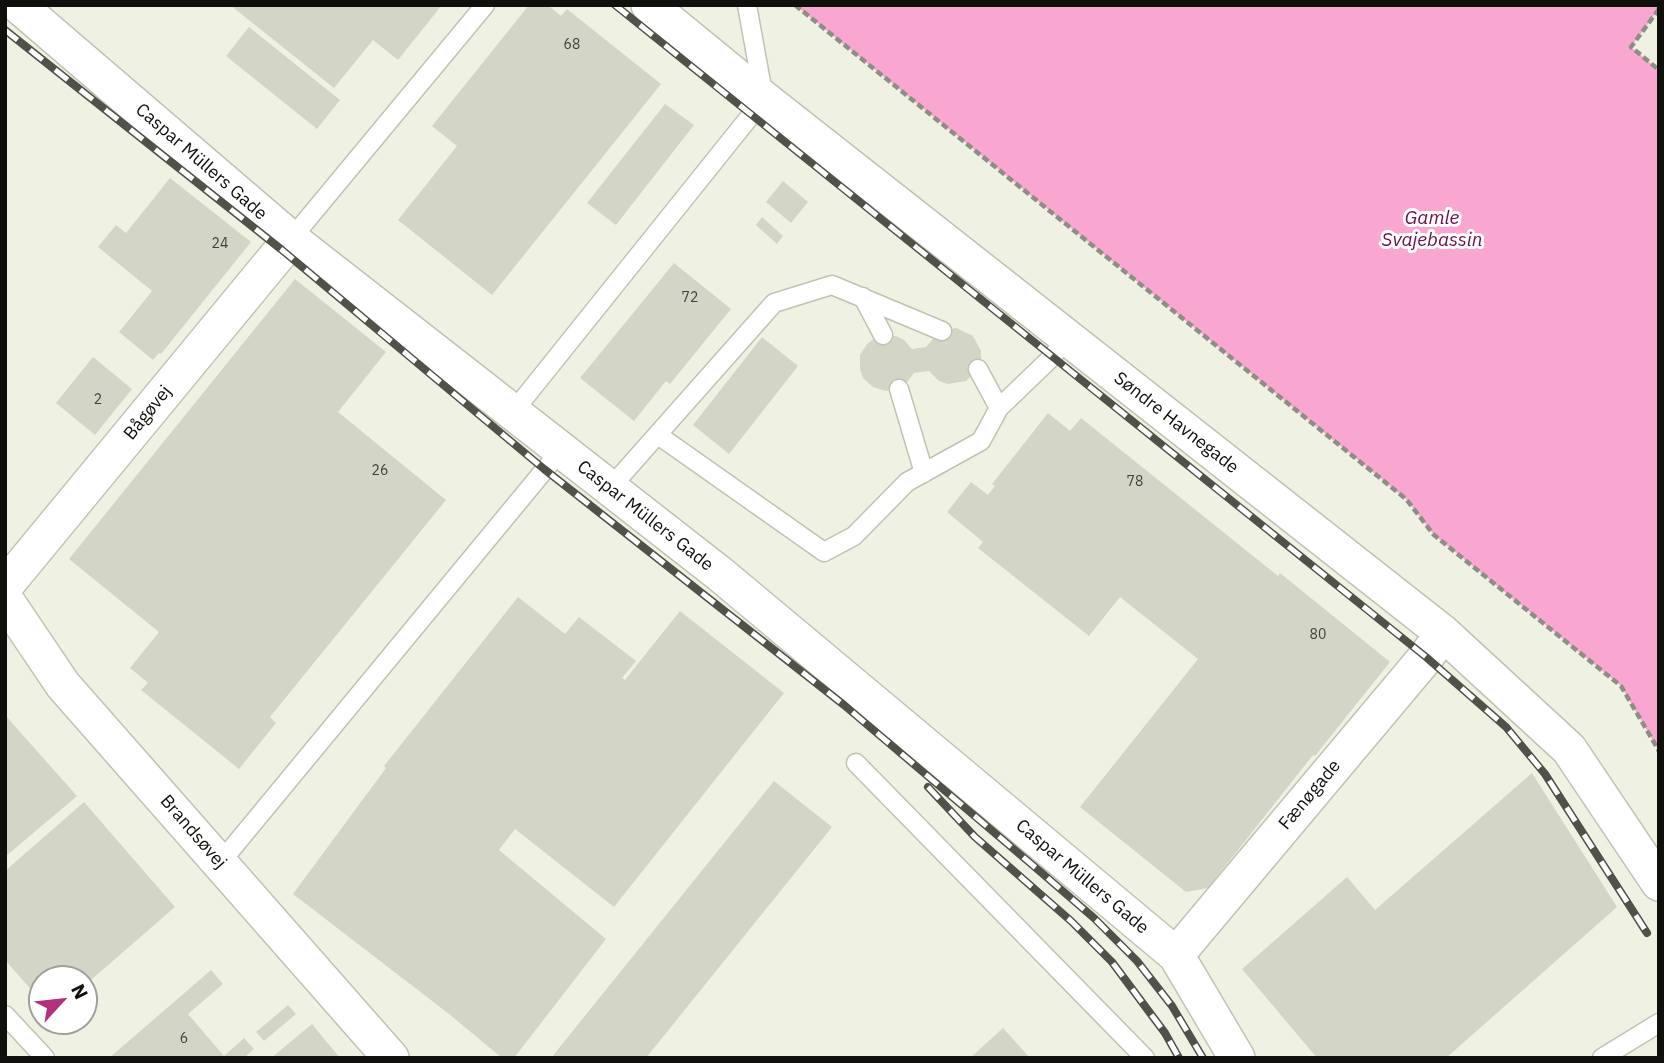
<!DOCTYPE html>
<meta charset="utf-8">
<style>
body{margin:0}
#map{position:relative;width:1664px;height:1063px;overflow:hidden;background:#eff2e2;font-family:"IBM Plex Sans",sans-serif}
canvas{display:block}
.frame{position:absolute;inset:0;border:7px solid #0f100b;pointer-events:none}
.north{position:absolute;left:28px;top:965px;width:70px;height:70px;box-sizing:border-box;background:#fff;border:2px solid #9f9f9d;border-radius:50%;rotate:63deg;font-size:19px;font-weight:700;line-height:28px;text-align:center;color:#0f100b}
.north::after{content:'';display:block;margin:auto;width:24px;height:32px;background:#b1317d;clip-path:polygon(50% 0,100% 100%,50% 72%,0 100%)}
</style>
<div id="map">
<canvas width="1664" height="1063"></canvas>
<div class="frame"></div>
<div class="north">N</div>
</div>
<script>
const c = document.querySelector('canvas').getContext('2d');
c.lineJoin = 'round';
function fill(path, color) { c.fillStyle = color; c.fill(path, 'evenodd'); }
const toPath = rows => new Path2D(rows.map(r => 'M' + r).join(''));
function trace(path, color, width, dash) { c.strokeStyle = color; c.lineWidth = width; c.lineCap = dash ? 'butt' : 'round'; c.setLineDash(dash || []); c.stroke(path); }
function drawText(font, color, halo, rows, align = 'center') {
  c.font = font + ' "IBM Plex Sans",sans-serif'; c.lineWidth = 6; c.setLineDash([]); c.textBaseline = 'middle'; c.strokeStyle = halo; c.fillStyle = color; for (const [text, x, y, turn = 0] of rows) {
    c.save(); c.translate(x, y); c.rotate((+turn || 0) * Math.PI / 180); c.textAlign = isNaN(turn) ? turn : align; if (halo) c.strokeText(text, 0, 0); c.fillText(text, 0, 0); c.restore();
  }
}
fill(toPath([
 [795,5,1659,5,1659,9,1631,47,1659,70,1659,751,1621,686,1434,535,1406,499]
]), '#f9a7d0');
fill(toPath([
 [230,5,442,5,398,60,373,40,334,88],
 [529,5,548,5,561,16,567,9,661,84,492,295,398,220,457,146,432,126],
 [249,27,340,100,317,129,226,56],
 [665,104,694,125,616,225,587,203],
 [170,178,251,242,161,354,159,353,153,360,119,332,152,291,98,247,116,225,126,233],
 [783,181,808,202,791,223,766,202],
 [762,217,783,236,777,244,756,225],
 [674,263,731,309,670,384,666,381,634,421,580,378],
 [295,279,386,352,338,412,446,500,270,717,276,723,239,769,141,690,148,683,130,668,159,632,69,559],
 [956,328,973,336,981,351,981,360,978,369,966,381,948,384,939,381,929,371,914,373,903,387,886,391,873,387,863,378,860,369,860,355,867,344,878,336,896,336,904,340,912,349,926,347,939,332],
 [762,337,798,366,729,454,693,425],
 [93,357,132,389,95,435,56,403],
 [1048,413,1070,431,1081,418,1278,576,1280,573,1390,662,1315,756,1313,755,1208,888,1186,892,1080,807,1198,659,1120,597,1089,636,978,548,983,542,947,512,971,482,988,495,995,486,992,484],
 [518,597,565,634,579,617,636,661,622,678,625,680,680,611,784,693,614,907,515,829,499,850,606,939,514,1058,502,1058,449,1014,293,894,386,768,384,766],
 [5,715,77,796,5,857],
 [1532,773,1617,907,1446,1058,1317,1058,1242,969,1347,877,1375,910],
 [774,781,832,827,646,1058,551,1058],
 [84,802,175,907,84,986,84,979,42,979,42,1002,5,960,5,871],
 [211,970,223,984,188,1014,224,1056,244,1038,254,1049,244,1058,109,1058],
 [288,1005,296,1014,264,1041,256,1032],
 [312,1024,340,1058,271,1058],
 [1003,1028,1030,1058,970,1058]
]), '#d3d6c6');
const lane = toPath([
 [291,239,485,5],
 [863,297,883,335],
 [899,389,924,473],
 [999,408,1052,357,1067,338],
 [513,412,764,99,747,5],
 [658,435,824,552,854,536,907,482,981,441,999,408,978,369],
 [610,488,774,303,832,285,942,331],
 [856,763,1145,1058],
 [220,863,561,450],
 [5,1015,45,1058],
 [1602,1058,1659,1023]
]);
const street = toPath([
 [18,5,291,239,720,574,1176,955,1237,1058],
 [649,5,764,99,1443,633,1569,749,1659,883],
 [5,586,291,239],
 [5,599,63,685,391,1058],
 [1176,955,1426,657,1443,633]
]);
trace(lane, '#c0c3b4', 21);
trace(street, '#c0c3b4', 38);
trace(toPath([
 [795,5,1406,499,1434,535,1621,686,1659,751],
 [1659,9,1631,47,1659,70]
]), '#8d8f84', 4.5, [7, 3.5]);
trace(lane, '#fff', 18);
trace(street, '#fff', 35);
const rail = toPath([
 [615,5,1426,657,1506,727,1545,774,1647,933],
 [5,30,282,250,544,469,844,705,1036,868,1094,918,1137,961,1172,1006,1203,1058],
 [928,787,975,837,1071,921,1112,962,1165,1033,1179,1058]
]);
trace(rail, '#505249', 8);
trace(rail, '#fff', 5, [16]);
drawText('14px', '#40423a', null, [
 ["68",572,45],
 ["24",220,244],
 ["72",690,298],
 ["2",98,400],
 ["26",380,471],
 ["78",1135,482],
 ["80",1318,635],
 ["6",184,1039]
]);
drawText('18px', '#0f100b', '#fff', [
 ["Caspar Müllers Gade",201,162,41],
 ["Bågøvej",148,413,-51],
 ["Søndre Havnegade",1176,423,38],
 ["Caspar Müllers Gade",645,516,38],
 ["Fænøgade",1310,795,-50],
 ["Brandsøvej",193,832,49],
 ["Caspar Müllers Gade",1082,877,40]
]);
drawText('italic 19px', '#6c0c48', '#fff', [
 ["Gamle",1432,219],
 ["Svajebassin",1432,241]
]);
</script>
